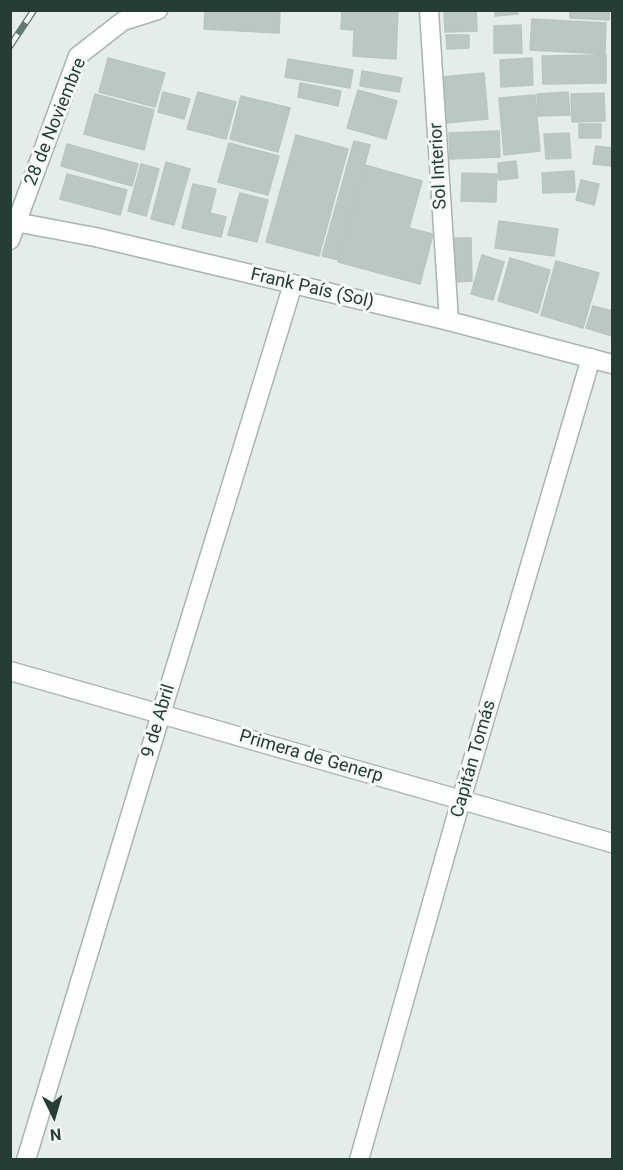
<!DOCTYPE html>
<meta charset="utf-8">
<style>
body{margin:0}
#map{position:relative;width:623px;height:1170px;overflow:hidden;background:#e5ede9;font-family:Roboto,sans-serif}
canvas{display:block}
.frame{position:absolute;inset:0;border:12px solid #263d36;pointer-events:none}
.north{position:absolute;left:24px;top:1086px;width:60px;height:60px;-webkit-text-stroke:4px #f6faf7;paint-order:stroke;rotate:175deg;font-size:16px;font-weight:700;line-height:24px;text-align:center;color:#263d36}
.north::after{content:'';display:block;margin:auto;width:21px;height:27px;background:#263d36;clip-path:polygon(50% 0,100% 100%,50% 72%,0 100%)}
</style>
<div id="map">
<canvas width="623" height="1170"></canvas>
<div class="frame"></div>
<div class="north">N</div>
</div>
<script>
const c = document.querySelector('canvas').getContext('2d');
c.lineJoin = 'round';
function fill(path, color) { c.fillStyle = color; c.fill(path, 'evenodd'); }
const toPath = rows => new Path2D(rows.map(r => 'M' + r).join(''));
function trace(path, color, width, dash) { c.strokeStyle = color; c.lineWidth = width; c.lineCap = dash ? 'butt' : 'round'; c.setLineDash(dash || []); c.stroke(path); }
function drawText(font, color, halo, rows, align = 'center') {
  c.font = font + ' Roboto,sans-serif'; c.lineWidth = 6; c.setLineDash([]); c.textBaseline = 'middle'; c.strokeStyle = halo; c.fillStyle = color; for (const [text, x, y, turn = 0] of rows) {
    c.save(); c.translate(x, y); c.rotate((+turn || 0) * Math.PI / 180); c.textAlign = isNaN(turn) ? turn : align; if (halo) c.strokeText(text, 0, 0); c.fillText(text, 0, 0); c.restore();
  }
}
const building = toPath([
 [205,10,280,10,279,33,204,29,205,10],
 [342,10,398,10,396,59,353,56,354,30,341,29,342,10],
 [444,10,476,10,477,31,445,32,444,10],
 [495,10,517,10,518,14,495,16,495,10],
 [570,10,610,10,609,20,570,18,570,10],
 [532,19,606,23,605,54,530,50,532,19],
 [521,25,522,53,494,53,494,26,521,25],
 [446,35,469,35,469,48,447,49,446,35],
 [606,55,606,83,543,84,542,56,606,55],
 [108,58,165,73,155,107,99,92,108,58],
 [532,58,533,85,501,87,500,60,532,58],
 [288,59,353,70,350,88,285,77,288,59],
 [362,71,402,78,399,92,360,86,362,71],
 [484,73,488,119,446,123,442,77,484,73],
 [300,83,341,91,338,106,298,97,300,83],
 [358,90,397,101,386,139,347,128,358,90],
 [163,92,190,99,184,119,158,112,163,92],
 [198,92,236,102,226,139,187,129,198,92],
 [568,92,570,115,538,116,537,94,568,92],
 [604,93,605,121,572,122,571,94,604,93],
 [95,94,154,110,144,150,84,134,95,94],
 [535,95,540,151,504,155,499,98,535,95],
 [241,96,290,108,278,152,230,139,241,96],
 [579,124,601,124,601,138,579,138,579,124],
 [499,131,500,157,450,159,449,133,499,131],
 [569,133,571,158,546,159,544,134,569,133],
 [296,135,348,149,319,256,266,242,296,135],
 [354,141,370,145,339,260,322,256,354,141],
 [229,143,279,156,268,195,218,182,229,143],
 [67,144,138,164,132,186,61,166,67,144],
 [596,146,612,148,612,166,593,164,596,146],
 [516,161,518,178,499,180,498,163,516,161],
 [166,162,190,169,174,225,151,219,166,162],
 [141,164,159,169,146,216,128,211,141,164],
 [365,165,422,181,409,228,433,234,420,284,338,262,365,165],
 [574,171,575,192,543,193,542,173,574,171],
 [462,173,497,174,496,202,461,201,462,173],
 [67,174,127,190,120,215,60,199,67,174],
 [581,180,599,184,594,205,576,200,581,180],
 [193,184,216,189,210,213,226,217,221,237,182,228,193,184],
 [240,193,268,200,257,242,228,235,240,193],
 [499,221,558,229,554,256,495,248,499,221],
 [453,238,471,238,472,281,453,282,453,238],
 [482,255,504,262,493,300,471,294,482,255],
 [510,258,550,270,538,313,498,301,510,258],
 [556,261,599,273,583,328,541,315,556,261],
 [593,306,612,311,612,336,586,328,593,306]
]);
fill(building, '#bbc8c2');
trace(building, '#b8c6c0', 1.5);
const minor = toPath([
 [429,10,449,321],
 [10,240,78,56,123,21,158,10],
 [10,671,612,843],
 [26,1160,161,714,293,284],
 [359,1160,461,800,591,358]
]);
const tertiary = toPath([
 [10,221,95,237,449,321,612,364]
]);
trace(minor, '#a8b5b0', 21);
trace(tertiary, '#a8b5b0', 21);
trace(minor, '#fff', 18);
trace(tertiary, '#fff', 18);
const rail = toPath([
 [10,46,34,10]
]);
trace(rail, '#617971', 7);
trace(rail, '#f6faf7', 4.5, [14]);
drawText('18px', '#263d36', '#f6faf7', [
 ["28 de Noviembre",56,122,-68],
 ["Sol Interior",439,166,-93],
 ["Frank País (Sol)",312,289,13],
 ["9 de Abril",159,721,-73],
 ["Primera de Generp",311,757,16],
 ["Capitán Tomás",474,759,-74]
]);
</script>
